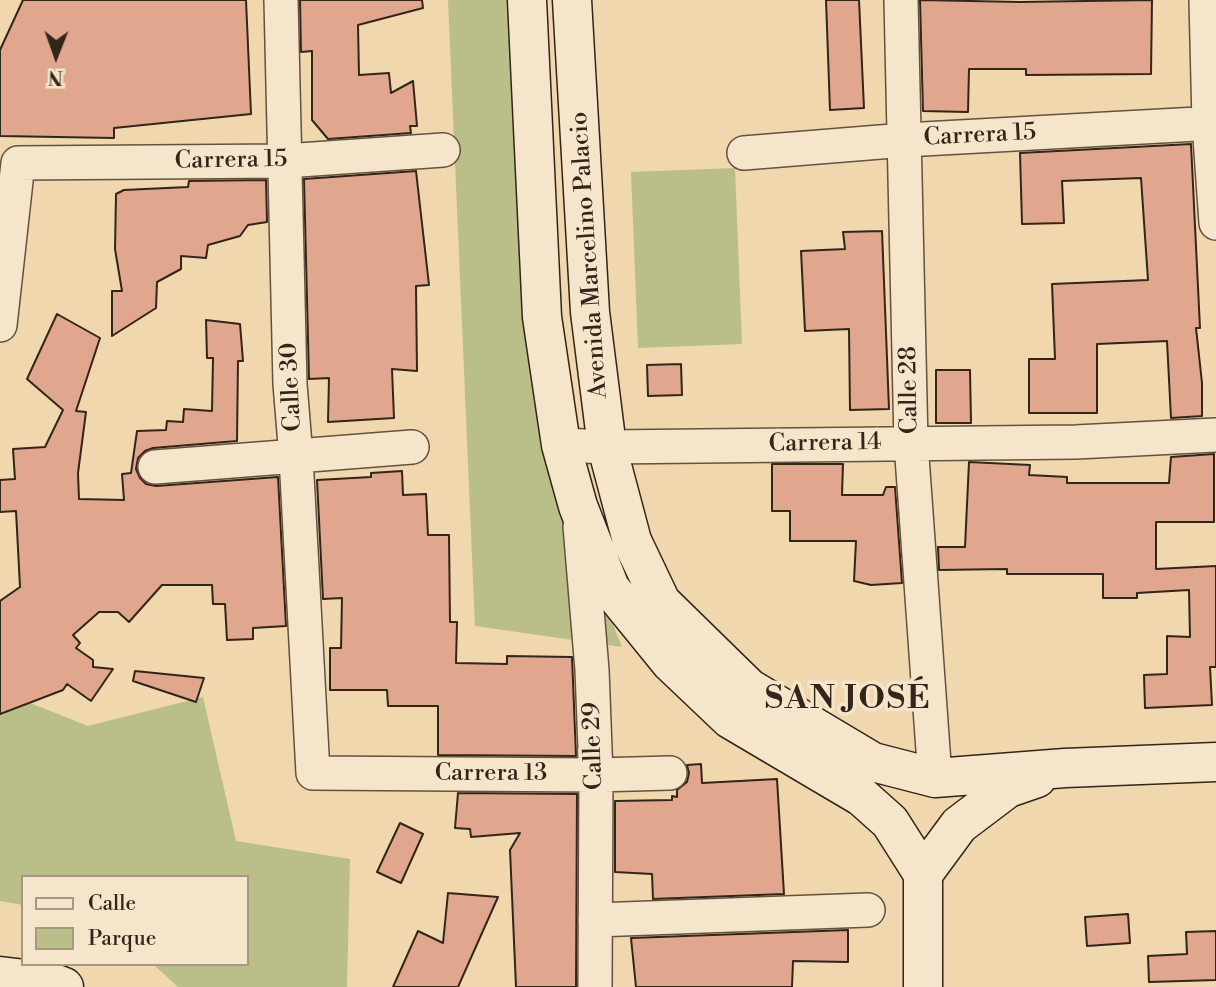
<!DOCTYPE html>
<meta charset="utf-8">
<style>
body{margin:0}
#map{position:relative;width:1216px;height:987px;overflow:hidden;background:#f0d7ad;font-family:"Libre Bodoni",serif}
canvas{display:block}
.legend{position:absolute;left:21px;top:875px;width:228px;height:91px;box-sizing:border-box;background:#f5e5ca;border:2px solid #a79884;margin:0;padding:9px 12px;list-style:none;font-size:21px;color:#32251a}
.legend li{display:flex;align-items:center;gap:14px;height:35px}
.legend b{width:35px;border:2px solid #a79884}
.north{position:absolute;left:21px;top:21px;width:70px;height:70px;-webkit-text-stroke:5px #f5e5ca;paint-order:stroke;rotate:181deg;font-size:19px;font-weight:700;line-height:28px;text-align:center;color:#32251a}
.north::after{content:'';display:block;margin:auto;width:24px;height:32px;background:#32251a;clip-path:polygon(50% 0,100% 100%,50% 72%,0 100%)}
</style>
<div id="map">
<canvas width="1216" height="987"></canvas>
<ul class="legend">
<li><b style="height:9px;background:#f5e5ca"></b>Calle</li>
<li><b style="height:19px;background:#babe89"></b>Parque</li>
</ul>
<div class="north">N</div>
</div>
<script>
const c = document.querySelector('canvas').getContext('2d');
c.lineJoin = 'round';
function fill(path, color) { c.fillStyle = color; c.fill(path, 'evenodd'); }
const toPath = rows => new Path2D(rows.map(r => 'M' + r).join(''));
function trace(path, color, width, dash) { c.strokeStyle = color; c.lineWidth = width; c.lineCap = dash ? 'butt' : 'round'; c.setLineDash(dash || []); c.stroke(path); }
function drawText(font, color, halo, rows, align = 'center') {
  c.font = font + ' "Libre Bodoni",serif'; c.lineWidth = 7; c.setLineDash([]); c.textBaseline = 'middle'; c.strokeStyle = halo; c.fillStyle = color; for (const [text, x, y, turn = 0] of rows) {
    c.save(); c.translate(x, y); c.rotate((+turn || 0) * Math.PI / 180); c.textAlign = isNaN(turn) ? turn : align; if (halo) c.strokeText(text, 0, 0); c.fillText(text, 0, 0); c.restore();
  }
}
fill(toPath([
 [448,0,512,0,540,445,622,647,475,626],
 [735,168,742,344,638,348,631,172],
 [0,691,88,726,203,697,236,841,350,859,347,987,178,987,153,964,247,964,247,877,23,877,23,905,0,901]
]), '#babe89');
const building = toPath([
 [23,0,246,0,251,114,114,128,114,138,0,136,0,50,23,0],
 [300,0,422,0,423,8,358,25,359,75,389,73,391,93,413,81,417,126,410,126,411,133,328,139,312,120,312,51,301,52,300,0],
 [826,0,859,0,864,108,830,110,826,0],
 [920,0,1020,2,1152,0,1151,74,1026,75,1026,69,969,69,968,112,923,111,920,0],
 [1191,144,1200,328,1196,328,1202,383,1202,416,1171,418,1167,341,1097,344,1097,413,1029,413,1029,359,1055,359,1052,284,1148,280,1141,178,1062,181,1064,223,1022,224,1020,153,1191,144],
 [416,171,429,285,416,286,417,371,392,369,394,418,328,422,329,378,309,379,304,179,416,171],
 [266,180,267,222,248,225,240,236,208,245,206,258,181,256,181,269,157,282,156,308,112,336,112,291,122,291,115,249,116,194,124,190,188,187,189,181,266,180],
 [882,231,889,409,850,410,849,329,805,331,801,251,845,249,843,232,882,231],
 [57,314,100,338,76,411,86,412,78,473,79,499,124,500,122,474,131,473,137,431,166,430,167,421,183,422,184,409,212,411,213,358,207,358,206,320,240,324,243,361,238,361,237,441,153,448,145,451,138,458,136,469,140,478,146,484,156,486,278,477,286,626,253,628,253,639,227,640,225,604,213,604,212,585,162,585,129,622,118,612,99,612,73,635,80,643,76,648,93,660,93,667,113,669,91,701,67,684,63,690,0,714,0,601,20,587,16,511,0,512,0,480,15,479,13,449,45,447,63,410,27,379,57,314],
 [681,364,682,395,648,396,647,365,681,364],
 [936,370,970,370,971,423,936,423,936,370],
 [1214,454,1214,522,1156,522,1156,569,1216,566,1216,667,1210,667,1212,705,1145,708,1144,675,1167,674,1167,636,1190,637,1189,590,1137,593,1137,598,1103,598,1103,574,1007,574,1007,569,939,570,938,547,965,547,969,462,1030,465,1029,475,1067,477,1067,483,1169,483,1171,457,1214,454],
 [772,464,843,464,842,495,883,495,886,487,895,487,902,583,871,585,854,581,856,541,790,541,790,511,772,511,772,464],
 [402,471,403,495,426,494,428,535,449,535,450,622,457,622,456,663,507,664,507,656,572,657,576,756,438,755,438,706,388,706,387,690,330,690,330,648,341,648,342,598,323,599,317,480,371,477,371,473,402,471],
 [135,671,204,678,196,702,133,681,135,671],
 [701,764,702,783,777,779,784,894,653,899,652,874,615,872,615,801,672,800,672,796,677,797,677,790,687,782,689,773,687,765,701,764],
 [458,793,577,794,576,987,516,987,510,850,520,833,471,837,470,829,455,828,458,793],
 [400,823,423,834,401,883,377,872,400,823],
 [448,893,498,897,458,987,393,987,418,931,443,943,448,893],
 [1128,914,1130,943,1087,946,1085,917,1128,914],
 [848,930,848,962,793,961,792,987,636,987,631,938,848,930],
 [1216,931,1216,980,1149,982,1148,956,1187,954,1186,932,1216,931]
]);
fill(building, '#e0a68e');
trace(building, '#32251a', 2);
const street = toPath([
 [281,0,290,384,296,457,313,773,596,775,670,773],
 [901,0,911,443,935,778],
 [1206,0,1209,123,1216,223],
 [744,153,905,140,1216,123],
 [0,325,18,163,285,161,443,150],
 [561,445,607,447,1076,442,1216,435],
 [155,467,412,447],
 [580,526,592,670,596,775,595,987],
 [595,920,868,910]
]);
const secondary = toPath([
 [527,0,542,317,561,445,578,506,610,588,671,663,730,719,862,797,890,822,923,874,923,987],
 [572,0,590,312,607,447,632,541,661,602,749,688,873,762,935,778,1065,768,1216,762],
 [923,874,959,825,1008,788,1037,778],
 [0,976,51,982,64,987]
]);
trace(street, '#62523f', 36);
trace(secondary, '#32251a', 41);
trace(street, '#f5e5ca', 33);
trace(secondary, '#f5e5ca', 38);
drawText('24px', '#32251a', '#f5e5ca', [
 ["Carrera 15",980,136,-3],
 ["Carrera 15",231,161,-1],
 ["Avenida Marcelino Palacio",590,255,-94],
 ["Calle 30",292,387,-93],
 ["Calle 28",910,390,-91],
 ["Carrera 14",825,444,-1],
 ["Calle 29",594,746,-92],
 ["Carrera 13",491,774]
]);
c.letterSpacing = '2px';
drawText('bold 32px', '#32251a', '#f5e5ca', [
 ["SAN JOSÉ",848,700]
]);
c.letterSpacing = '0px';
</script>
